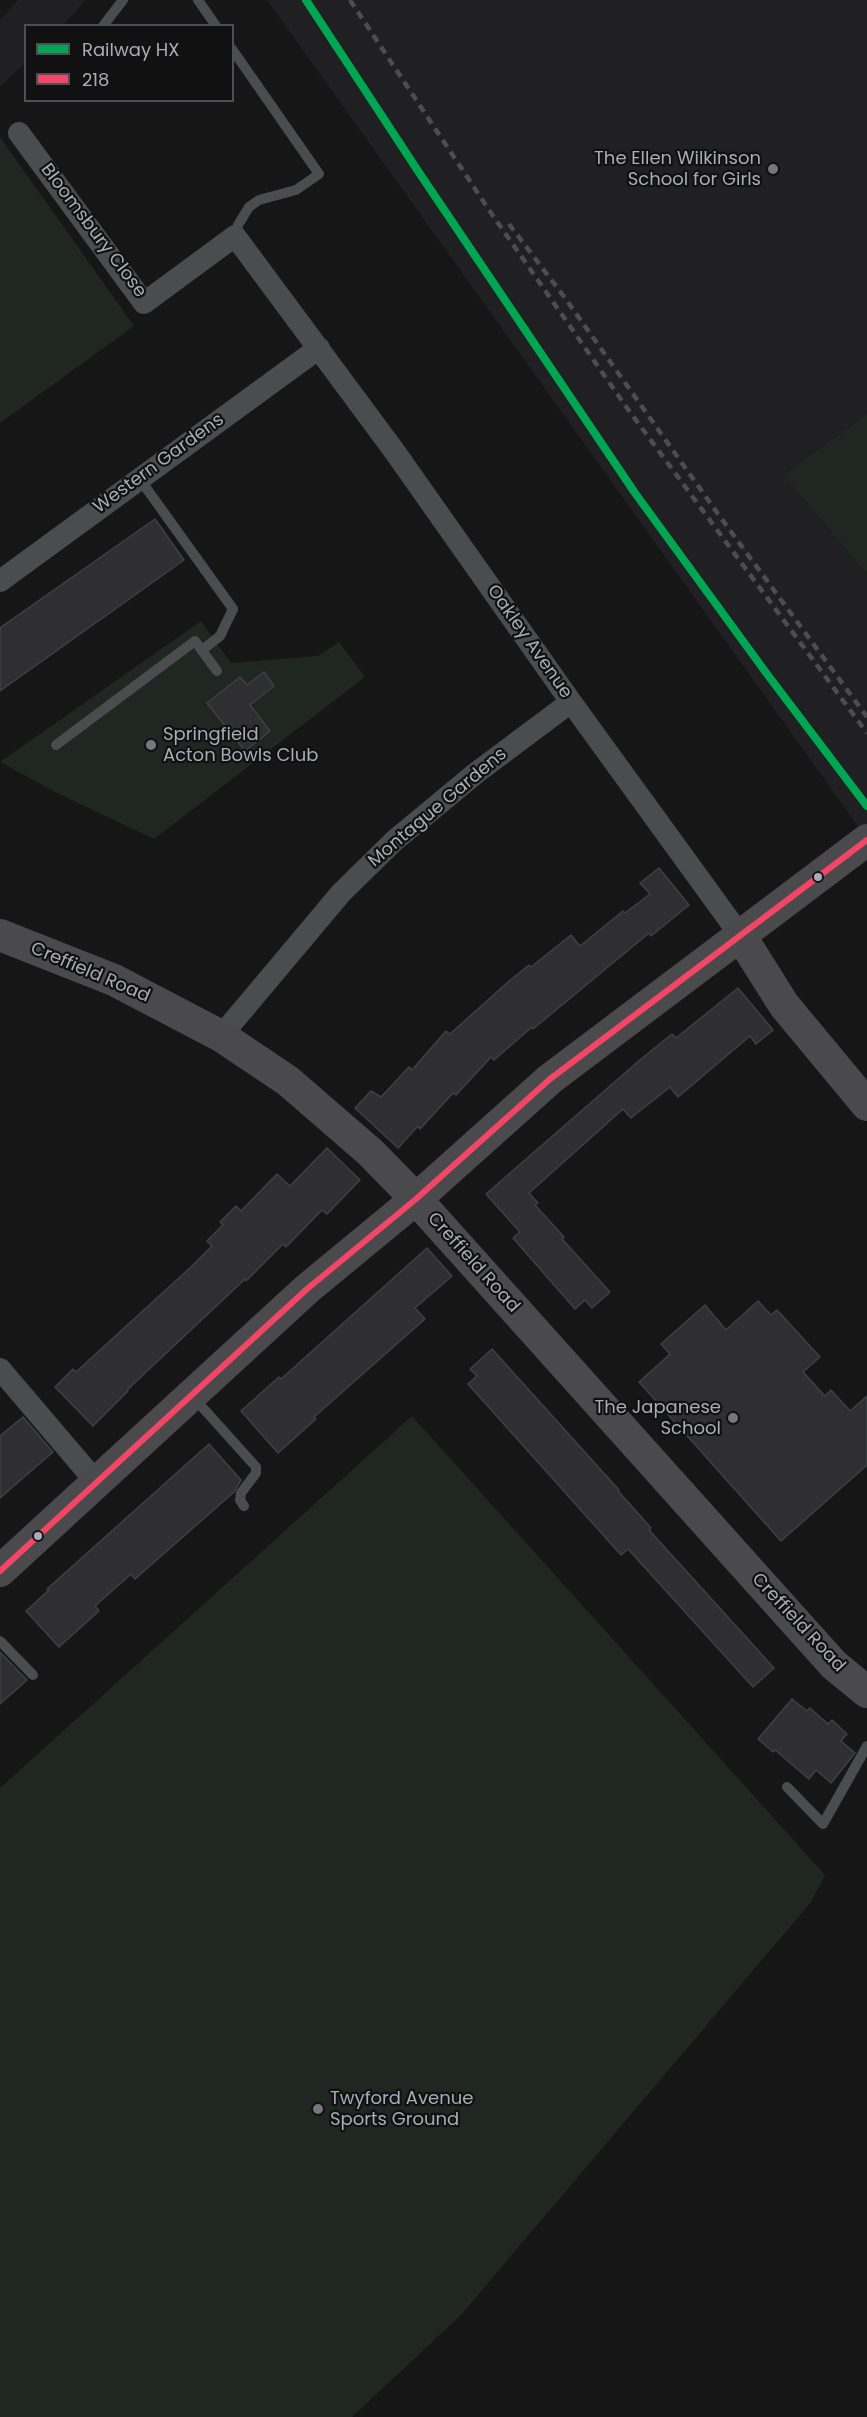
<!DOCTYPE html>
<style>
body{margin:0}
#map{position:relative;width:867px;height:2417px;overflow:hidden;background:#161617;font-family:Poppins,sans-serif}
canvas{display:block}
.legend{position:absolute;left:24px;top:24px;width:210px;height:78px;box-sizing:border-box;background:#111112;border:2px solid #4e4f54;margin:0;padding:8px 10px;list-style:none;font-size:18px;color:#a9abb6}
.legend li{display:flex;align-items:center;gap:12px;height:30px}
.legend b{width:30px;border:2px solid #4e4f54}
</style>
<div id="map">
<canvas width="867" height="2417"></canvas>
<ul class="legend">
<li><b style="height:8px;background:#00a651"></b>Railway HX</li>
<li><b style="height:8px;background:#f34667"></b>218</li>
</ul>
</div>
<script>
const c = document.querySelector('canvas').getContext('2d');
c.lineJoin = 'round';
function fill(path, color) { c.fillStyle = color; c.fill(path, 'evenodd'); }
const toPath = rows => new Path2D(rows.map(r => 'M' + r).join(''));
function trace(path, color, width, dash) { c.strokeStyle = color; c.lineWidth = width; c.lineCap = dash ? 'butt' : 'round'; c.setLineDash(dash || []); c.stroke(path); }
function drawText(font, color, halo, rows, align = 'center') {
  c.font = font + ' Poppins,sans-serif'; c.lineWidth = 4.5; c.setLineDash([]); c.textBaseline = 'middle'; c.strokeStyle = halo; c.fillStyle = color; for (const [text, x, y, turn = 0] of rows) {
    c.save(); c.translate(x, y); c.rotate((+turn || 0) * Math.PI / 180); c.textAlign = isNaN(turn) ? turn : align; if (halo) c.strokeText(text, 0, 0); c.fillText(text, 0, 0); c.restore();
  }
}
fill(toPath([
 [18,0,86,0,63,25,26,26,25,63,0,87,0,20],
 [267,0,867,0,867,414,783,475,867,574,867,839]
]), '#202022');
fill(toPath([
 [0,137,134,326,0,423],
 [867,414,867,574,783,475],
 [201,621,231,663,318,656,339,642,365,677,154,839,57,793,0,762],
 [412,1416,825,1875,811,1902,460,2316,352,2417,0,2417,0,1788]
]), '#202622');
const building = toPath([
 [155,519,184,560,0,691,0,628,155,519],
 [264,672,274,686,250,705,270,731,245,751,207,703,240,677,247,685,264,672],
 [659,868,689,905,651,936,649,933,533,1029,532,1027,494,1060,491,1057,456,1095,453,1093,420,1129,418,1126,398,1148,355,1108,371,1091,381,1097,409,1067,412,1070,446,1031,450,1034,508,982,529,965,531,967,571,935,580,946,623,911,625,913,650,894,640,883,659,868],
 [738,988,773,1030,756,1044,750,1036,678,1097,670,1087,631,1118,623,1109,529,1193,538,1203,535,1205,564,1237,562,1239,610,1292,592,1308,585,1300,575,1309,513,1238,520,1232,486,1194,641,1059,672,1034,676,1038,738,988],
 [327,1148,360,1180,327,1214,322,1210,286,1247,283,1244,246,1281,245,1279,127,1390,128,1391,93,1426,55,1387,73,1369,76,1372,192,1266,212,1246,207,1241,223,1225,220,1222,236,1206,241,1211,277,1174,290,1186,327,1148],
 [427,1248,452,1276,415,1308,425,1319,314,1417,316,1419,278,1453,241,1411,279,1377,281,1379,427,1248],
 [758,1301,771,1315,777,1310,820,1357,803,1372,825,1396,831,1390,850,1411,867,1396,867,1465,781,1541,639,1382,670,1354,661,1344,705,1305,726,1330,758,1301],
 [492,1349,619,1490,618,1491,651,1528,649,1530,774,1668,753,1687,628,1549,621,1555,468,1384,477,1376,470,1369,492,1349],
 [23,1417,53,1452,0,1498,0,1436,23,1417],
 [209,1444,241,1480,234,1492,135,1579,131,1574,95,1606,99,1611,59,1647,26,1611,49,1590,47,1589,209,1444],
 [0,1652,27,1680,0,1704,0,1652],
 [792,1699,807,1711,810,1708,828,1724,832,1720,847,1734,841,1741,855,1753,831,1783,816,1770,809,1779,775,1750,773,1752,758,1739,792,1699]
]);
fill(building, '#2f2f31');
trace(building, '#3f4043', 1.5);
trace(toPath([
 [198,0,216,26],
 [103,26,123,0],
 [232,49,319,174,296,190,259,200,249,207,238,225,235,236],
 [139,478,233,609,220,636,202,650],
 [56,745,195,641,217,671],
 [194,1398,256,1467,256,1473,241,1493,240,1500,244,1506],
 [0,1641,33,1675],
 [787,1787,823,1824,867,1746]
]), '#4b4c4f', 10);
trace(toPath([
 [19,133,144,303,235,236,395,452,571,702,740,935],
 [0,581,319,348],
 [221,1036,341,893,394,841,476,773,571,702],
 [0,1369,97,1483]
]), '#4b4c4f', 22);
trace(toPath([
 [0,935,114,980,221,1036,288,1081,370,1152,416,1199,834,1665,867,1692],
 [740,935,784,1005,867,1105],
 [0,1571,307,1289,416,1199,550,1079,867,840]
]), '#4a4a4d', 32);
trace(toPath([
 [350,0,491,213,627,408,867,733],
 [509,224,565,298,718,514,867,717]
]), '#4c4d4f', 4.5, [8, 6]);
trace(toPath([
 [0,1571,307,1289,416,1199,550,1079,867,840]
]), '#f34667', 6);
trace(toPath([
 [306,0,418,171,635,493,767,674,867,806]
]), '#00a651', 8);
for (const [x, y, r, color] of [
 [773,169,6,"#76777e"],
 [151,745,6,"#76777e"],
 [818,877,5,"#a9abb6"],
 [733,1418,6,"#76777e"],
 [38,1536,5,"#a9abb6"],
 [318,2109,6,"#76777e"]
]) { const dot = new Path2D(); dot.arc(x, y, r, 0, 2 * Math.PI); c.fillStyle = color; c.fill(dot); trace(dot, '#111112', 2); }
drawText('18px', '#a9abb6', '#111112', [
 ["The Ellen Wilkinson",761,159],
 ["School for Girls",761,180],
 ["Springfield",163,735,"left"],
 ["Acton Bowls Club",163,756,"left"],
 ["The Japanese",721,1408],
 ["School",721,1429],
 ["Twyford Avenue",330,2099,"left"],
 ["Sports Ground",330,2120,"left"]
], 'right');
drawText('18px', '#a9abb6', '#111112', [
 ["Bloomsbury Close",93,231,53],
 ["Western Gardens",159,464,-36],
 ["Oakley Avenue",529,642,55],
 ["Montague Gardens",438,808,-40],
 ["Creffield Road",90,973,23],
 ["Creffield Road",473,1263,48],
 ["Creffield Road",798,1623,47]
]);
</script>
